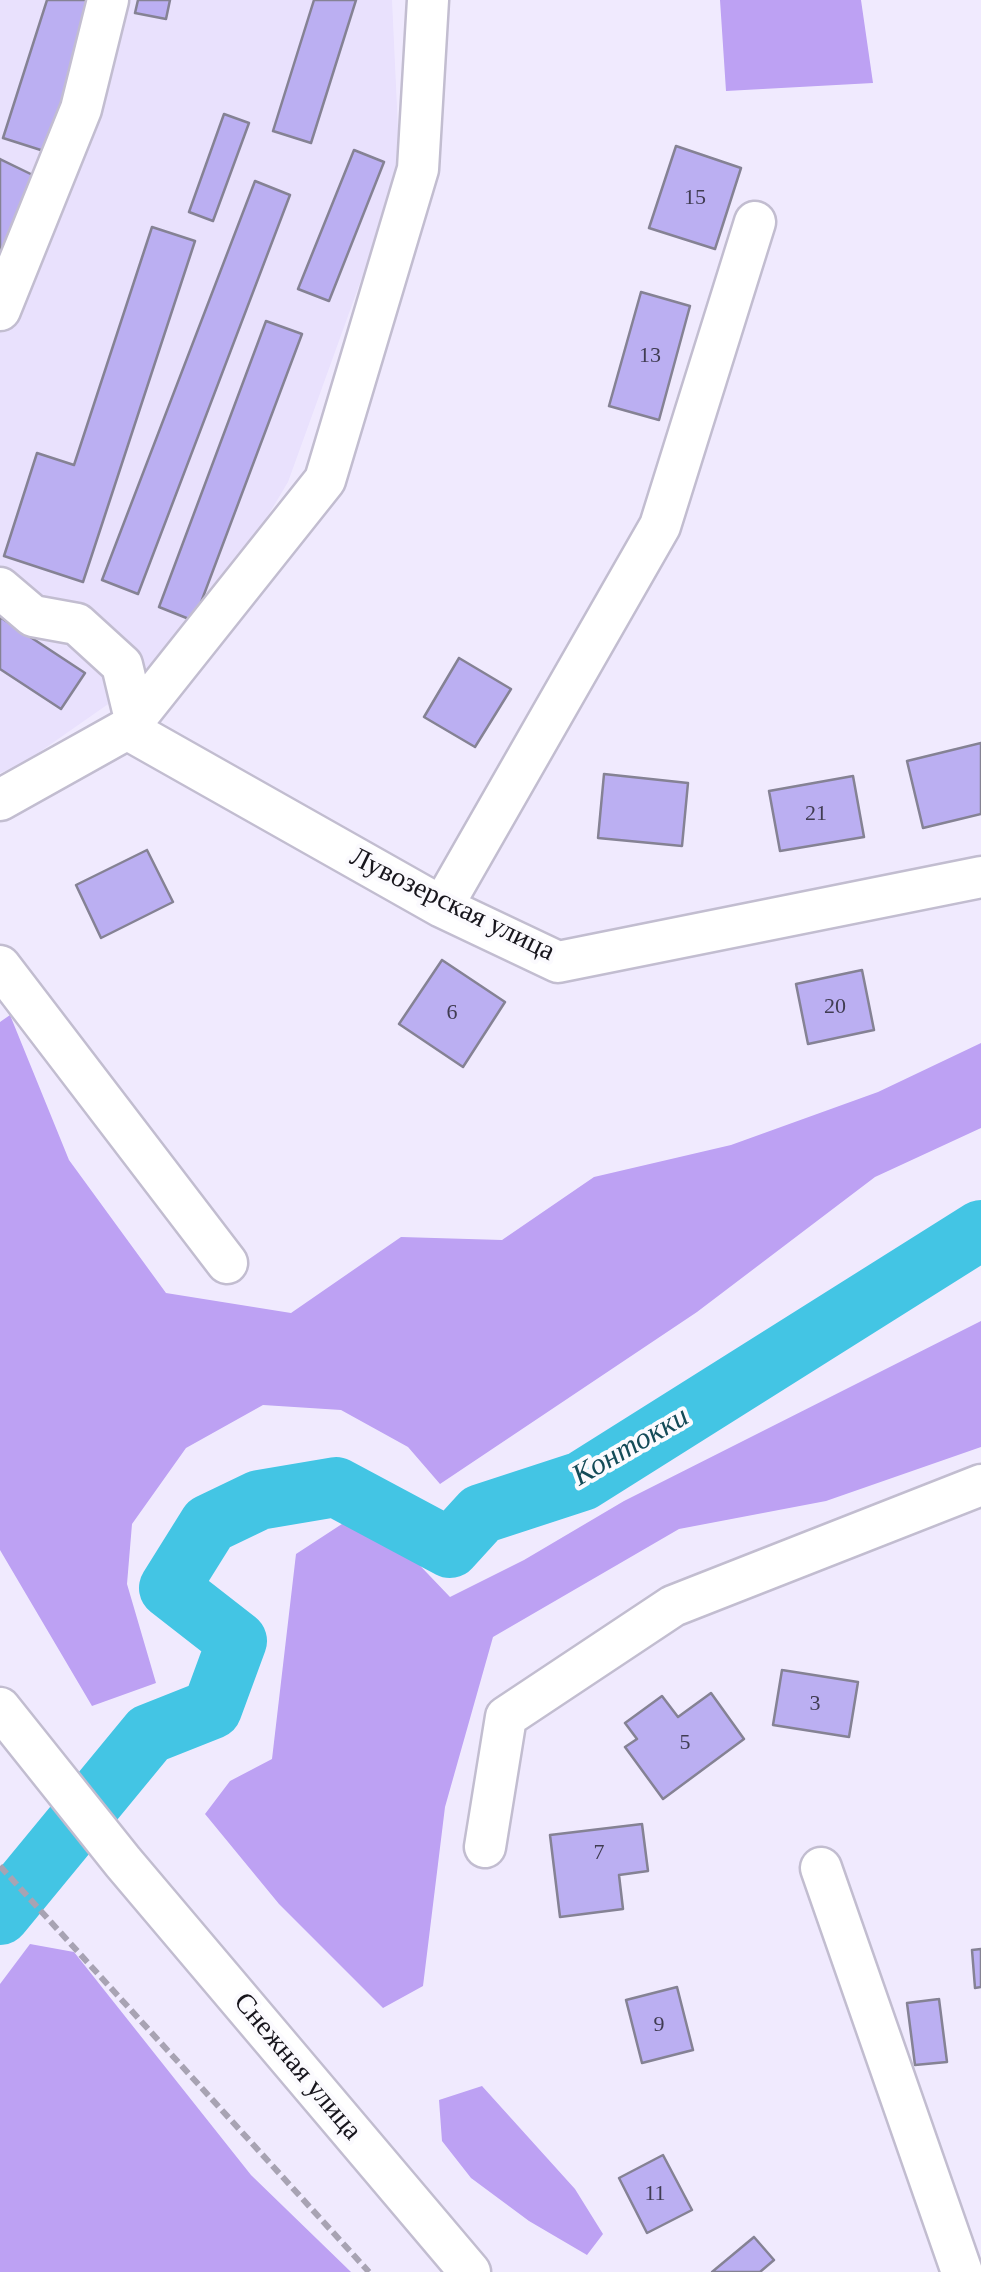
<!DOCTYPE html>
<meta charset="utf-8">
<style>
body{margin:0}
canvas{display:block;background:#f0eafe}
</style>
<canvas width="981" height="2272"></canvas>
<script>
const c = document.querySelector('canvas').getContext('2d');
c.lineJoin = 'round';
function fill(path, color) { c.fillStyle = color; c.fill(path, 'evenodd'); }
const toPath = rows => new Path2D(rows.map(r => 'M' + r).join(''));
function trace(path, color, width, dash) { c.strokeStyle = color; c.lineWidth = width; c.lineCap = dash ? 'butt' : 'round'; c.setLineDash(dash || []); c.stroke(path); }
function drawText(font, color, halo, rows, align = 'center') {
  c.font = font + ' "Times New Roman",serif'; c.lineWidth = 8; c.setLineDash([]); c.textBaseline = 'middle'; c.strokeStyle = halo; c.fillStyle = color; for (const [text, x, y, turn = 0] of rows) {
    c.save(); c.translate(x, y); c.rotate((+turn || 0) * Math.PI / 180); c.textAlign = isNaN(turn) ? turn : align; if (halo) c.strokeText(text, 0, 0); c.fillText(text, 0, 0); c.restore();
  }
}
fill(toPath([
 [0,0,392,0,400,172,288,482,207,618,124,693,21,765,0,773]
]), '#e9e1fd');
fill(toPath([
 [720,0,861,0,873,83,726,91],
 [10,1015,69,1160,166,1293,291,1313,401,1237,502,1240,594,1177,731,1145,878,1092,981,1043,981,1128,875,1177,697,1312,440,1484,408,1447,341,1410,263,1405,186,1448,132,1524,127,1584,156,1683,92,1706,0,1550,0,1022],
 [981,1321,981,1447,826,1501,679,1529,493,1637,445,1807,423,1986,383,2008,279,1904,205,1814,230,1781,272,1759,296,1554,345,1522,407,1552,450,1597,524,1560,624,1501],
 [30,1944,74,1952,251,2175,351,2272,0,2272,0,1984],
 [482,2086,575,2189,603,2234,587,2255,529,2221,471,2178,442,2141,439,2100]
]), '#bda1f3');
trace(toPath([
 [0,1915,149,1734,212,1709,237,1641,169,1588,209,1524,259,1500,336,1487,450,1548,481,1514,582,1481,981,1230]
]), '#43c5e4', 60);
const building = toPath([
 [47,0,95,0,47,152,3,138,47,0],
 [138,0,170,0,166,19,135,13,138,0],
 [314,0,356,0,311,143,273,131,314,0],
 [224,114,249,123,213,221,189,212,224,114],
 [676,146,741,168,715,249,649,228,676,146],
 [354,150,384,162,329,301,298,289,354,150],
 [0,159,41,179,0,262,0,159],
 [255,181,290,195,138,594,102,580,255,181],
 [152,227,195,241,83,582,4,556,37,453,74,465,152,227],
 [641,292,690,306,659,420,609,406,641,292],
 [266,321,302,334,194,621,159,607,266,321],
 [0,617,85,673,61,709,0,669,0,617],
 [459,658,511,689,475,747,424,717,459,658],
 [981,743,981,814,923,828,907,761,981,743],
 [604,774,688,783,682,846,598,838,604,774],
 [853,776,864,837,780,851,769,791,853,776],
 [147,850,173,902,101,938,76,885,147,850],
 [442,960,505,1002,463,1067,399,1024,442,960],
 [862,970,874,1030,808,1044,796,984,862,970],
 [782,1670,858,1682,849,1737,773,1725,782,1670],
 [711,1693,744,1739,663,1799,625,1747,637,1739,625,1723,662,1696,678,1717,711,1693],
 [642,1824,648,1871,619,1875,623,1909,560,1917,550,1835,642,1824],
 [981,1949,981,1987,975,1988,972,1950,981,1949],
 [677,1987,693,2050,642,2063,626,2000,677,1987],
 [939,1999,947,2062,915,2065,907,2003,939,1999],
 [663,2155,692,2210,647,2233,619,2178,663,2155],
 [754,2237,774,2260,760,2272,712,2272,754,2237]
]);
fill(building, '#bbaff2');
trace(building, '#858294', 2.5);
const minor = toPath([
 [0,310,81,109,108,0],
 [0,588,33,616,77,624,122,665,135,719],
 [127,729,442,907,558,962,981,877],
 [0,800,127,729,325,480,418,169,428,0],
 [442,907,660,526,755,222],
 [0,966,227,1263],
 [0,1708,123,1862,470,2272],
 [485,1847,506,1717,673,1606,981,1485],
 [821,1868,962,2272]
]);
trace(minor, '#c2bdd0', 45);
trace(toPath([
 [0,1866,369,2272]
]), '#a8a3b3', 6, [10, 5]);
trace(minor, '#fff', 40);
drawText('22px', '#403c52', null, [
 ["15",695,198],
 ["13",650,356],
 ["21",816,814],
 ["20",835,1007],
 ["6",452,1013],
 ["3",815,1704],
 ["5",685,1743],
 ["7",599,1853],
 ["9",659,2025],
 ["11",655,2194]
]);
drawText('28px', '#17151c', '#fbfafe', [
 ["Лувозерская улица",452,905,26],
 ["Снежная улица",297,2067,50]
]);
drawText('italic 30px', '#144b58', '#fbfafe', [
 ["Контокки",631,1447,-30]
]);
</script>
